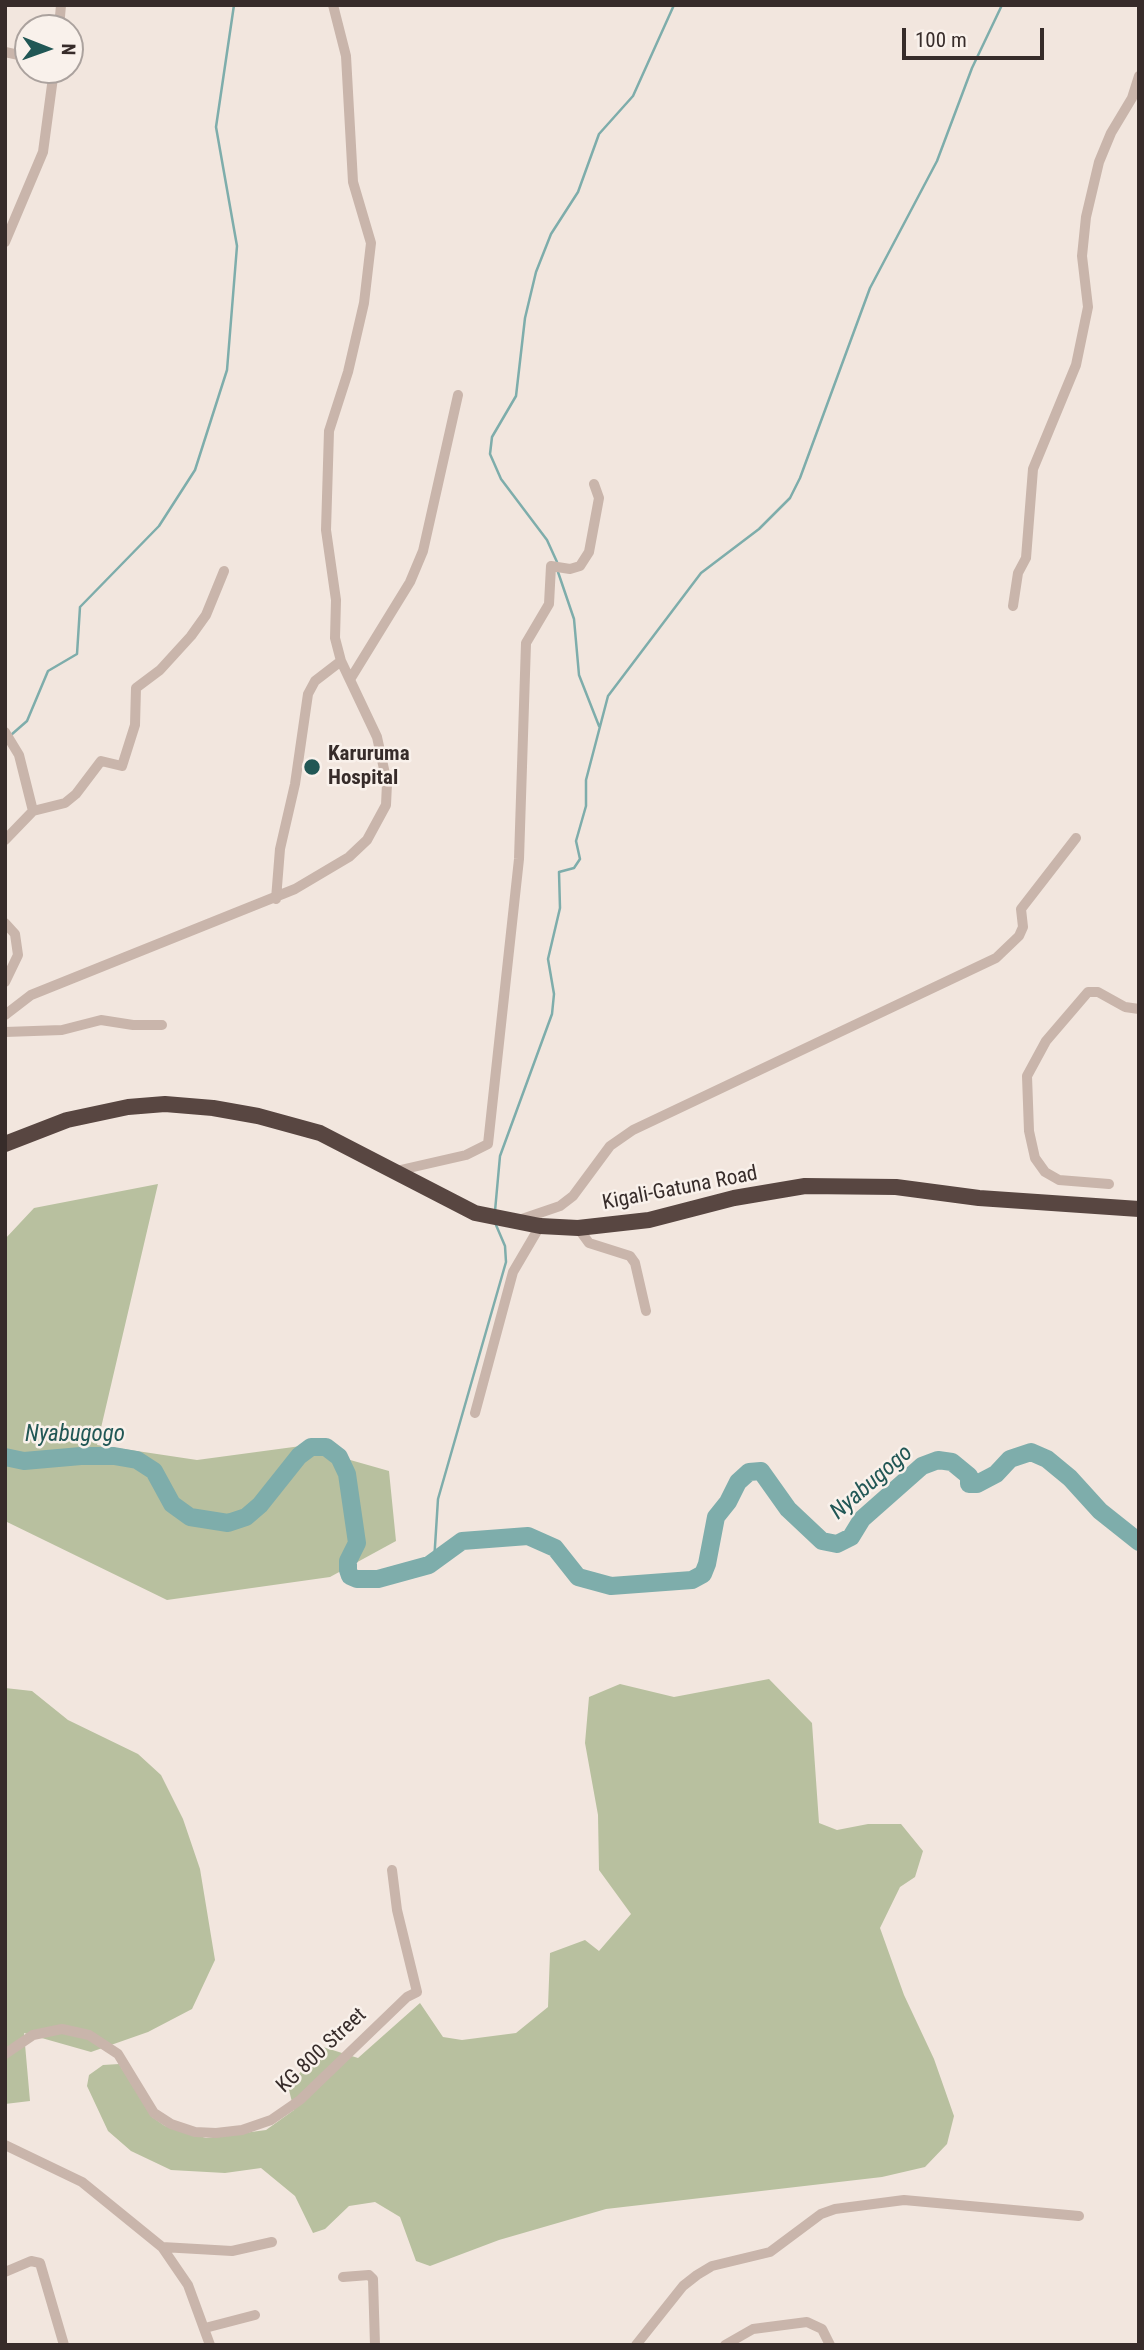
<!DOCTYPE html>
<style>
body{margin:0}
#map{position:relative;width:1144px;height:2350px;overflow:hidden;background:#f2e6de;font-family:"Roboto Condensed",sans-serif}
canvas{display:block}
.frame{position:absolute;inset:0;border:7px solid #372c2a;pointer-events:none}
.north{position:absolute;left:14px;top:14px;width:70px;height:70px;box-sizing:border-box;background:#f9f1eb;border:2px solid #aba29e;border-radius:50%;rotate:91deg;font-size:19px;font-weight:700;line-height:28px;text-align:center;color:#372c2a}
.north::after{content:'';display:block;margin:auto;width:24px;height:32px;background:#215755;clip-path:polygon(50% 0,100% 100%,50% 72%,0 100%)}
.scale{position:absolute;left:902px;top:28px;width:142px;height:32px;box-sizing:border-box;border:4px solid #372c2a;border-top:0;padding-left:9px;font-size:21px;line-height:24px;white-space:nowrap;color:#372c2a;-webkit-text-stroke:5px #f9f1eb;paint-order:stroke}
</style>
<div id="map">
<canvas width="1144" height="2350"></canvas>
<div class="frame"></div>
<div class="north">N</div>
<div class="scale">100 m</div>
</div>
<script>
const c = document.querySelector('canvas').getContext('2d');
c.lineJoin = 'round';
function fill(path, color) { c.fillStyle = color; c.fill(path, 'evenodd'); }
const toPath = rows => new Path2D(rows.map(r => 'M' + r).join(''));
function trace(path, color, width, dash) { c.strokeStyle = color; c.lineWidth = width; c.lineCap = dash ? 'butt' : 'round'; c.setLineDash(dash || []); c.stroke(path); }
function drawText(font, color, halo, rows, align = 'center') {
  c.font = font + ' "Roboto Condensed",sans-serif'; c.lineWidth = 5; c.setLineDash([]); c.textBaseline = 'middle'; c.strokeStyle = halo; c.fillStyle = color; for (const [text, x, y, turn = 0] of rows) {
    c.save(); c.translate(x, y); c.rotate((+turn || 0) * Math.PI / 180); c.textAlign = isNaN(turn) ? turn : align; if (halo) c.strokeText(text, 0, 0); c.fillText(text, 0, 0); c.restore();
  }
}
fill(toPath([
 [158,1184,97,1445,197,1460,301,1446,389,1471,396,1541,330,1577,167,1600,5,1521,5,1239,34,1208],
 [769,1679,812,1723,819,1823,837,1830,868,1824,901,1824,923,1851,915,1877,900,1887,880,1928,904,1995,934,2059,954,2116,947,2144,925,2167,882,2177,606,2209,499,2240,430,2266,416,2261,400,2217,375,2202,349,2206,325,2229,313,2233,295,2196,261,2168,225,2173,171,2170,131,2151,108,2131,87,2086,89,2075,103,2065,119,2064,152,2117,165,2126,206,2138,266,2130,294,2110,288,2086,323,2047,358,2058,420,2003,443,2037,462,2040,516,2033,548,2007,550,1953,585,1940,599,1951,631,1914,599,1870,598,1815,585,1743,589,1697,620,1684,674,1697],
 [5,1688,32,1691,68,1720,138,1754,161,1775,183,1819,200,1869,215,1960,192,2009,148,2032,91,2052,24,2033,30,2101,5,2104]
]), '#b8c09f');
trace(toPath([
 [557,562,547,540,501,479,490,454,492,437,516,396,525,318,536,272,551,234,578,192,599,134,633,96,674,5],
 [558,572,574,619,579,675,599,726],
 [11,735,27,721,48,671,77,654,80,607,159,526,195,470,227,370,237,246,216,127,234,5],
 [495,1211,500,1156,552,1014,554,994,548,959,560,908,559,872,574,868,580,859,576,841,586,806,586,780,608,696,701,573,759,529,790,498,800,478,870,288,937,161,972,68,1002,5],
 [434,1562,438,1499,506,1262,505,1246,496,1225]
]), '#7eadab', 2.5);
trace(toPath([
 [5,1457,24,1461,81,1456,114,1456,137,1460,154,1471,172,1504,190,1517,228,1523,246,1517,260,1505,299,1456,311,1447,326,1447,339,1457,347,1474,357,1543,348,1561,348,1570,350,1576,357,1579,378,1579,429,1565,462,1541,528,1536,555,1548,578,1577,611,1586,692,1580,703,1574,707,1564,716,1517,728,1502,738,1482,749,1472,761,1471,788,1509,822,1541,837,1544,851,1537,862,1519,922,1466,938,1460,952,1462,969,1476,969,1484,977,1484,996,1474,1010,1459,1031,1452,1047,1459,1070,1478,1100,1511,1139,1542]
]), '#7eadab', 18);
trace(toPath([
 [59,28,61,5],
 [5,52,28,57],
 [5,242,43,152,54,70],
 [1013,606,1018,573,1026,558,1033,469,1076,365,1088,307,1082,256,1086,217,1099,162,1111,133,1132,98,1139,76],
 [351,678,410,582,423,551,458,395],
 [5,732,19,755,33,811,5,840],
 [33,811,65,803,76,794,101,761,122,766,135,725,136,688,160,670,191,636,206,615,224,571],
 [276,899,280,849,295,784,308,694,315,681,341,661],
 [5,923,15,934,18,955,5,982],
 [5,1015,31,995,295,889,349,857,367,840,386,805,387,783,377,737,341,661,335,638,336,600,326,530,329,431,348,372,364,303,371,243,353,182,346,56,333,5],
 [5,1032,62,1030,101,1020,133,1025,162,1025],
 [396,1171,466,1155,488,1144,519,859,526,643,549,604,551,566,570,569,580,566,589,552,599,498,594,484],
 [1109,1184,1059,1180,1045,1172,1035,1158,1029,1131,1027,1076,1046,1041,1088,992,1098,992,1125,1007,1139,1009],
 [519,1220,560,1206,573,1196,610,1146,633,1130,996,958,1019,936,1023,927,1021,909,1076,838],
 [578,1228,589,1243,630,1256,635,1263,646,1311],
 [475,1413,513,1272,540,1226],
 [5,2054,33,2035,62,2029,89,2035,118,2054,154,2113,171,2124,195,2132,216,2133,242,2130,271,2120,300,2100,407,1997,417,1992,397,1910,392,1870],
 [5,2145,82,2182,162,2247,188,2285,210,2345],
 [162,2247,232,2251,272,2242],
 [5,2272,31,2261,40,2263,64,2345],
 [343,2277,369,2275,373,2279,375,2345],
 [205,2328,255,2315],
 [636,2345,683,2286,697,2275,712,2266,770,2252,821,2214,835,2209,904,2200,1079,2216],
 [725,2345,753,2329,807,2322,822,2329,830,2345]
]), '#c9b5ab', 10);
trace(toPath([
 [5,1144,67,1120,128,1107,165,1104,213,1108,258,1116,320,1133,475,1213,540,1226,578,1228,649,1220,734,1198,805,1186,896,1187,979,1198,1139,1209]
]), '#584641', 16);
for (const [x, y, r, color] of [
 [312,767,9,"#215755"]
]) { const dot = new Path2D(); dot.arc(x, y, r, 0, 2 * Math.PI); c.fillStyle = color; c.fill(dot); trace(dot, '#f9f1eb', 2.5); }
drawText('bold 21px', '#372c2a', '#f9f1eb', [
 ["Karuruma",328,755],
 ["Hospital",328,779]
], 'left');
drawText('21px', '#372c2a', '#f9f1eb', [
 ["Kigali-Gatuna Road",680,1189,-11],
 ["KG 800 Street",322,2051,-43]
]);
drawText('italic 23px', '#215755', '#f9f1eb', [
 ["Nyabugogo",75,1435],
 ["Nyabugogo",872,1483,-41]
]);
</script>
